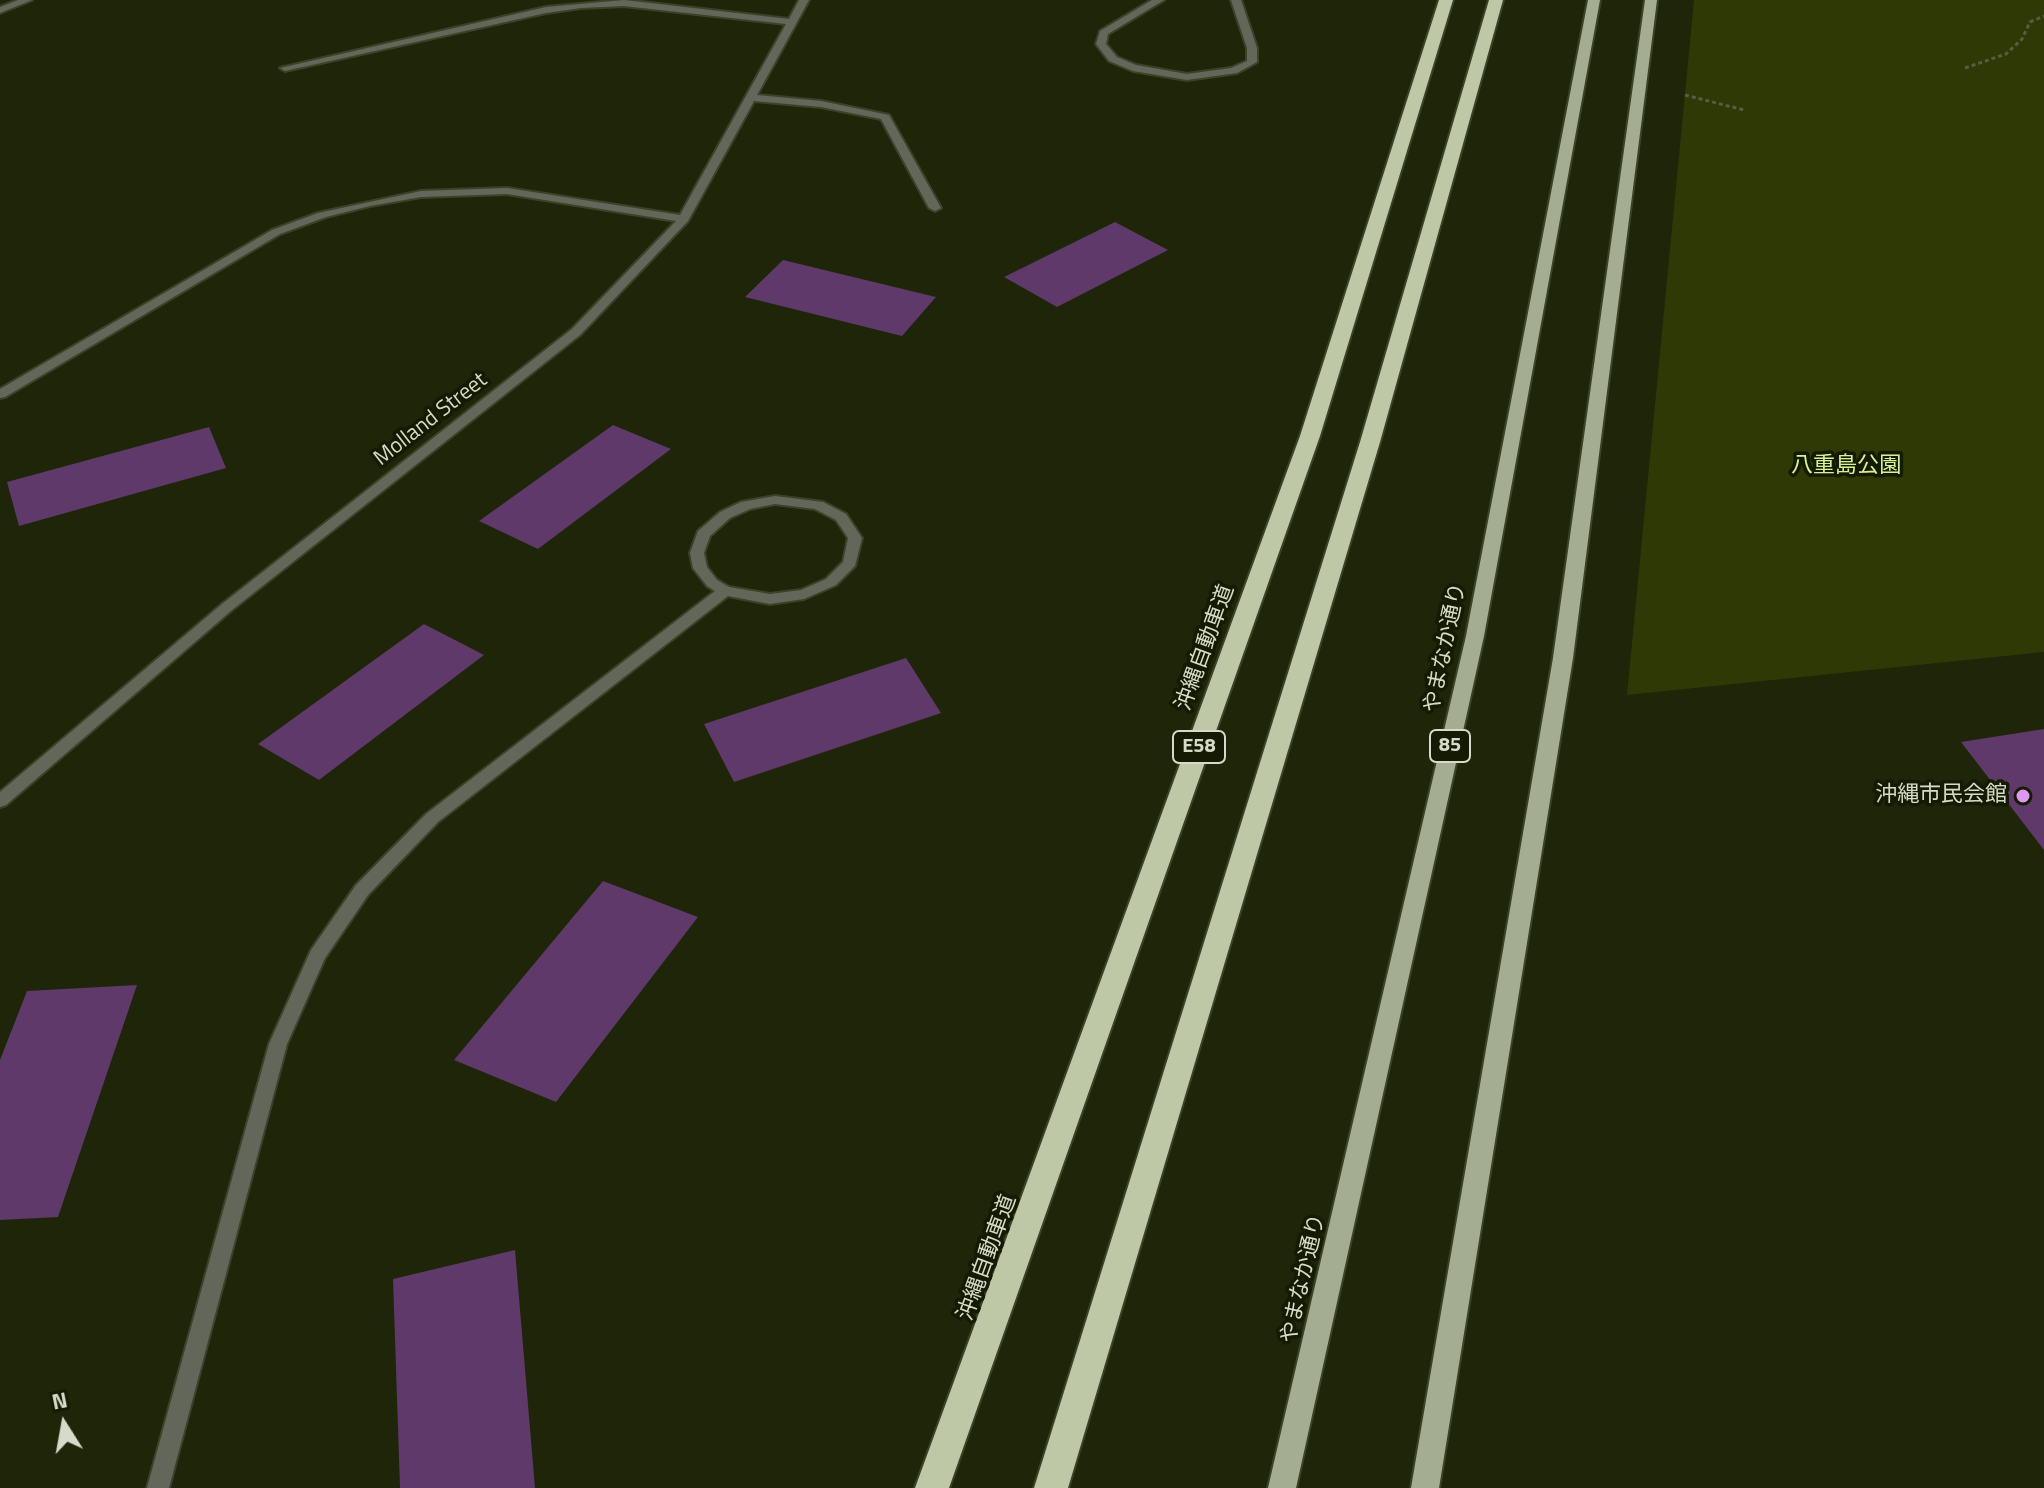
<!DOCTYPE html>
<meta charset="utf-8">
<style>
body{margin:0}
#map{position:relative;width:2044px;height:1488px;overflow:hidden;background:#1e2509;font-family:"Titillium Web",sans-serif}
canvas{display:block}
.north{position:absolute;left:24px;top:1384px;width:80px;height:80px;-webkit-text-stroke:6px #151b02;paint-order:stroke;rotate:349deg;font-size:22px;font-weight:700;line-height:32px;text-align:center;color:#d5dac9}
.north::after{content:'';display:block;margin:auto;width:28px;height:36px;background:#d5dac9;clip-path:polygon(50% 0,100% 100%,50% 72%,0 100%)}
</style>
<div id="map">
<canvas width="2044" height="1488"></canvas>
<div class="north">N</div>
</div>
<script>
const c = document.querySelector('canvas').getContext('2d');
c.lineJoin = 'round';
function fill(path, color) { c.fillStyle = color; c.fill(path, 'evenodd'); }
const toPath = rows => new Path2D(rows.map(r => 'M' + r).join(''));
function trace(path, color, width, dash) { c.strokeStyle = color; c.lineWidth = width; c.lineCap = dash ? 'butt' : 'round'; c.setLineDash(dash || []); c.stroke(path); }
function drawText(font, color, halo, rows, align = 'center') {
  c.font = font + ' "Titillium Web","Noto Sans JP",sans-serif'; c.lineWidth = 7; c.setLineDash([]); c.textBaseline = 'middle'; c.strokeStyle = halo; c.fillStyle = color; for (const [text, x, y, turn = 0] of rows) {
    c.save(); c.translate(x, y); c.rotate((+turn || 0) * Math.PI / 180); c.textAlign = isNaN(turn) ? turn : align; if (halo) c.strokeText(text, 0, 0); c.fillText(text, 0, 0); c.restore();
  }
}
fill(toPath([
 [1694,0,2044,0,2044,652,1627,695]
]), '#2e3905');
fill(toPath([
 [1115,222,1168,250,1057,307,1004,277],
 [783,260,936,297,902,336,745,297],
 [613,425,671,449,538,549,479,521],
 [209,427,226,468,19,526,7,482],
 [424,624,484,655,319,780,258,744],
 [906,658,941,713,734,782,704,724],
 [2044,729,2044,850,1961,742],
 [603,881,698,917,556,1102,454,1060],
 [137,985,58,1217,0,1220,0,1060,27,991],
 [515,1250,535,1488,400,1488,393,1279]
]), '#5e3969');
const service = toPath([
 [18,0,32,0,0,13,0,7,18,0],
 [624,0,789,19,799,0,809,0,757,95,821,101,889,115,941,208,935,211,929,208,881,119,821,107,754,101,688,221,580,335,232,610,6,805,0,807,0,792,222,604,572,329,676,221,507,194,421,197,370,206,326,217,280,234,5,397,0,398,0,389,272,230,318,213,421,191,507,188,680,215,786,24,624,6,581,8,546,13,285,71,280,68,546,7,624,0],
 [1152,0,1164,0,1108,34,1106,44,1117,57,1136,65,1187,74,1231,68,1247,61,1247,48,1231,0,1241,0,1257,48,1257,62,1237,73,1187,80,1133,71,1109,61,1096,44,1100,31,1152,0],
 [775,496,823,502,846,514,862,538,855,566,836,585,804,599,770,604,728,596,438,822,368,895,325,958,287,1044,169,1488,147,1488,269,1044,311,950,356,885,426,814,715,591,707,586,693,568,690,553,698,531,720,512,741,502,775,496],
 [775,504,815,509,836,520,848,538,843,562,826,579,801,590,770,594,729,587,717,580,707,567,704,553,710,536,730,518,750,509,775,504]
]);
const primary = toPath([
 [1588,0,1600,0,1484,636,1296,1488,1268,1488,1466,636,1588,0],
 [1645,0,1657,0,1573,658,1439,1488,1411,1488,1553,658,1645,0]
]);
const motorway = toPath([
 [1439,0,1453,0,1320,436,949,1488,915,1488,1300,436,1439,0],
 [1489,0,1503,0,1380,442,1068,1488,1034,1488,1360,442,1489,0]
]);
trace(service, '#3b4228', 4);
trace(primary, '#3b4228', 4);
trace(motorway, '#3b4228', 4);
trace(toPath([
 [1965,68,2006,54,2022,39,2030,22,2044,16],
 [1685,95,1744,110]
]), '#565d44', 3, [4, 3]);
fill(service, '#636759');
fill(primary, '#a4ac91');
fill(motorway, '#bec8a7');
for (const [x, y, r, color] of [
 [2023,796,8,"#de98f2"]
]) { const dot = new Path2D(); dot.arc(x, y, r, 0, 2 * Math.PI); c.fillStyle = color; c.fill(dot); trace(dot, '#151b02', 3); }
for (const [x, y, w] of [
 [1450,746,40],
 [1199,747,52]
]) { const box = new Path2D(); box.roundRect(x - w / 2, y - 16, w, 32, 6); c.fillStyle = '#151b02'; c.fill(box); trace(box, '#d5dac9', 2); }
drawText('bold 20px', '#d5dac9', null, [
 ["85",1450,746],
 ["E58",1199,747]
]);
drawText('22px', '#d5dac9', '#151b02', [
 ["Molland Street",431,420,-38],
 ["沖縄自動車道",1206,648,-70],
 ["やまなか通り",1446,648,-78],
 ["沖縄自動車道",988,1258,-70],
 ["やまなか通り",1304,1279,-77]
]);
drawText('22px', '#d9f196', '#151b02', [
 ["八重島公園",1846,467]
]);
drawText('22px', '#d5dac9', '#151b02', [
 ["沖縄市民会館",2007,796]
], 'right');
</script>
